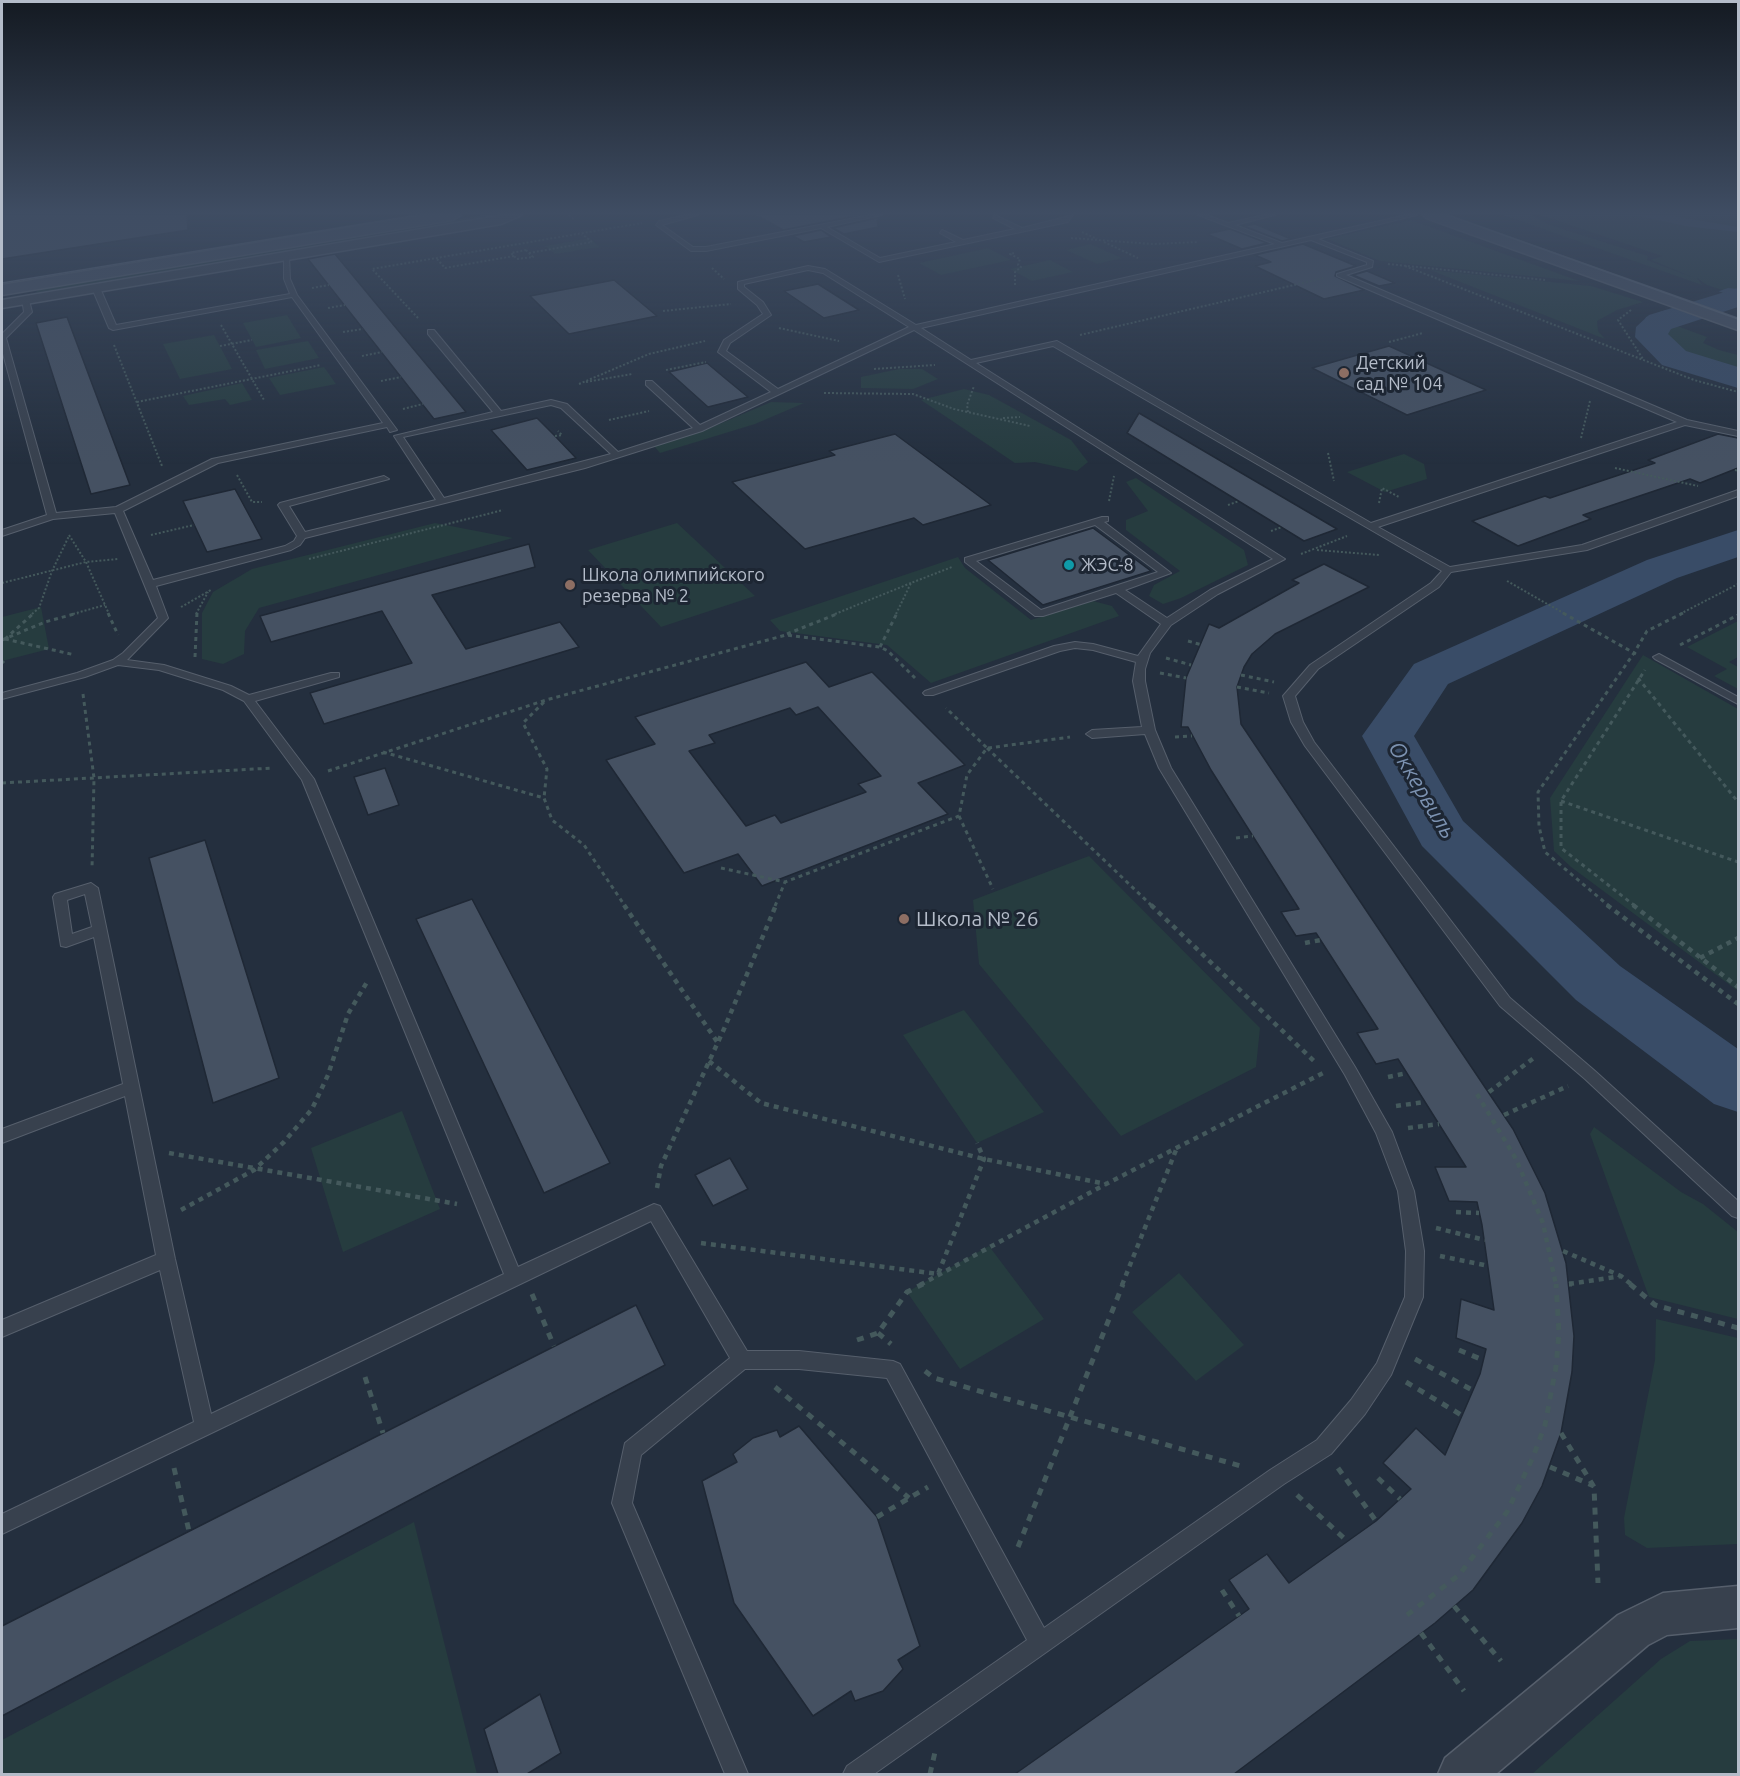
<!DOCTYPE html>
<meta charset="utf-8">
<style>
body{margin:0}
#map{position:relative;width:1740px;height:1776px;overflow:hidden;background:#242f3e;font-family:Ubuntu,sans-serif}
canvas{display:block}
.frame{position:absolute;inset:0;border:3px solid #b4bcc9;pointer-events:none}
</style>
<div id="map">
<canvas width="1740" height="1776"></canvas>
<div class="frame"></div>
</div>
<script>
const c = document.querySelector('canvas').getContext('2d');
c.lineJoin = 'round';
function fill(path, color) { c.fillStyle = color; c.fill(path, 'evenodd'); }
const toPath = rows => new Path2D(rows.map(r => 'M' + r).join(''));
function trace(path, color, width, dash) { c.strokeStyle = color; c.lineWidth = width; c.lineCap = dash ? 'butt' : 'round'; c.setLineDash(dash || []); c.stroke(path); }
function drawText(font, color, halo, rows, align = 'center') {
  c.font = font + ' Ubuntu,sans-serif'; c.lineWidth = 6; c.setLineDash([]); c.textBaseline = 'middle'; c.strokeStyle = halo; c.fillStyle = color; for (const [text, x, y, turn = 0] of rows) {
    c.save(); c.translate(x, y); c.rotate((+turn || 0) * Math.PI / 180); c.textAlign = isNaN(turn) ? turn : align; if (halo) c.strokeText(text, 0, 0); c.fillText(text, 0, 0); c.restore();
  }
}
fill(toPath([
 [484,215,504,215,35,293,39,289],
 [1503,215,1531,215,1550,225,1648,256,1647,260,1692,277,1651,260,1662,256,1540,215,1738,215,1738,295,1707,285,1697,278,1702,285],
 [1411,220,1579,281,1380,261,1327,239],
 [590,238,600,247,555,254,545,246],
 [1090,244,1122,258,1097,264,1066,250],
 [988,248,1011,260,941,275,919,263],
 [1050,260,1073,272,1032,281,1010,269],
 [1430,270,1591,286,1643,302,1617,310,1597,321,1598,331,1605,339],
 [287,315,301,338,256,347,243,323],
 [1677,326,1707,337,1703,343,1719,350,1738,355,1738,375,1706,367,1678,355,1663,339,1668,329],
 [214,335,232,369,180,379,163,344],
 [308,341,319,358,265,369,256,350],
 [324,367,336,384,280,395,269,378],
 [899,369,922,369,938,379,913,389,861,388,861,377],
 [242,383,252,400,230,405,225,399,189,405,183,396],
 [964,389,989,395,1071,440,1088,462,1077,471,1035,462,1015,463,921,400],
 [771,402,804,403,755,424,660,453,654,446,703,431],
 [1404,454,1424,464,1427,479,1385,492,1347,472],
 [1136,478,1244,550,1248,565,1181,598,1163,604,1149,596,1154,585,1180,571,1126,530,1126,520,1148,511,1126,482],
 [435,523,513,538,259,608,245,631,244,654,223,664,202,659,202,613,213,592,252,569],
 [677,523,755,596,661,627,588,550],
 [958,557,965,568,1031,620,1093,601,1112,606,1119,616,931,683,887,645,780,631,770,620],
 [41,607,49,649,2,661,2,617],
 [1738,621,1738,657,1729,662,1738,667,1738,689,1714,676,1727,669,1687,647],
 [1643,655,1738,709,1738,991,1571,867,1554,851,1550,798],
 [1089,856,1260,1028,1256,1067,1121,1136,979,964,973,900],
 [964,1010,1044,1112,977,1143,903,1035],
 [402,1111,440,1209,343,1252,311,1148],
 [1594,1127,1681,1192,1703,1204,1738,1232,1738,1319,1649,1297,1590,1134],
 [989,1246,1044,1319,960,1369,907,1292],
 [1179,1273,1244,1345,1196,1381,1132,1312],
 [1656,1319,1738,1338,1738,1544,1647,1548,1625,1535,1624,1518,1655,1360],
 [414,1522,477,1774,2,1774,2,1740],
 [1738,1639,1738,1774,1532,1774,1661,1659,1690,1641]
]), '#263c3f');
fill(toPath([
 [1666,215,1738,227,1738,232,1685,226,1640,216],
 [1728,288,1738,289,1738,307,1694,321,1674,323,1657,332,1660,340,1673,352,1661,352,1639,332,1646,317]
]), '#394c67');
fill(toPath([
 [1715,290,1738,298,1738,310,1700,322,1662,308]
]), '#242f3e');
fill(toPath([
 [1738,288,1738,307,1671,329,1668,334,1686,351,1738,367,1738,388,1662,365,1635,337,1636,327,1649,315,1738,288],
 [1738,530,1738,557,1677,578,1448,684,1414,736,1463,821,1620,966,1738,1049,1738,1112,1714,1104,1576,1000,1422,846,1362,736,1414,664,1647,560,1738,530]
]), '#394c67');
const building = toPath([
 [2,215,187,215,188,230,2,259,2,215],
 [757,215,859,215,783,230,757,215],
 [877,218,878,227,844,234,833,228,877,218],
 [1255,224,1291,239,1282,241,1244,226,1255,224],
 [1230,229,1267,243,1242,249,1207,234,1230,229],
 [821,230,831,237,804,242,793,236,821,230],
 [1303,244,1356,266,1336,272,1335,276,1364,290,1324,299,1255,266,1271,262,1255,255,1303,244],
 [335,254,411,346,466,412,434,419,308,259,335,254],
 [1367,271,1395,283,1379,286,1353,275,1367,271],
 [614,280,657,316,569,334,530,296,614,280],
 [818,284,859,310,824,318,784,291,818,284],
 [67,317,130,485,91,494,36,323,67,317],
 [1389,346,1486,390,1407,415,1312,368,1389,346],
 [707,363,726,379,748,397,708,407,669,372,707,363],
 [1139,413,1337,529,1304,541,1127,433,1139,413],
 [537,418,555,436,576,458,527,470,491,430,537,418],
 [895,434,991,505,923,525,914,518,805,549,732,482,835,455,829,451,895,434],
 [1718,434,1738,438,1738,468,1700,483,1690,479,1583,515,1591,519,1518,546,1472,521,1545,496,1550,498,1655,463,1648,460,1718,434],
 [235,489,262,539,207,552,183,501,235,489],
 [1093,528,1151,571,1043,605,988,560,1093,528],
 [529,544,535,567,432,595,466,649,560,622,579,647,324,724,310,693,412,663,382,611,271,642,260,616,529,544],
 [1324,564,1369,587,1275,634,1252,654,1244,667,1237,687,1241,724,1513,1129,1545,1193,1566,1263,1574,1336,1572,1372,1561,1433,1542,1486,1522,1523,1473,1590,1435,1623,1234,1774,1015,1774,1249,1609,1229,1580,1267,1554,1289,1583,1376,1521,1411,1489,1383,1463,1416,1428,1445,1455,1480,1374,1486,1349,1456,1338,1461,1299,1494,1310,1482,1225,1477,1202,1449,1201,1435,1167,1466,1167,1398,1059,1376,1064,1357,1033,1378,1029,1316,933,1296,936,1281,912,1299,909,1211,770,1188,727,1181,727,1186,678,1209,624,1219,628,1299,583,1292,580,1324,564],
 [806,662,829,687,872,672,965,765,918,783,948,814,762,886,738,854,684,873,606,760,655,744,635,717,806,662],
 [818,707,881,776,858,784,866,792,781,823,775,815,746,826,689,751,715,743,709,735,790,708,796,715,818,707],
 [385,768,399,805,368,815,354,777,385,768],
 [205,840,279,1078,213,1103,149,858,205,840],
 [472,899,610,1163,544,1193,416,919,472,899],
 [730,1158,748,1189,713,1206,695,1175,730,1158],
 [636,1305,665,1365,2,1716,2,1626,636,1305],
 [799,1426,877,1517,920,1646,898,1660,903,1669,883,1691,855,1701,851,1691,813,1716,734,1603,702,1481,737,1462,733,1454,753,1438,777,1430,780,1437,799,1426],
 [540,1694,561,1753,527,1774,498,1774,484,1729,540,1694]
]);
fill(building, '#455162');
trace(building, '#1f2835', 1.5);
const service = toPath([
 [686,215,698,215,662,225,693,247,706,247,870,215,882,215,827,227,880,258,956,242,940,233,942,230,963,240,1015,229,993,218,995,215,1022,228,1073,215,1068,222,879,262,821,228,706,251,691,251,656,225,659,221,686,215],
 [1198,215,1207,215,1228,223,1264,215,1275,215,1235,225,1282,243,1406,215,1417,215,1318,239,1373,261,1372,267,1346,275,1687,420,1738,431,1738,436,1685,425,1378,527,1450,567,1582,545,1738,490,1738,496,1587,550,1451,572,1439,587,1318,669,1295,696,1303,722,1314,742,1510,998,1595,1071,1738,1201,1738,1218,1732,1216,1585,1079,1500,1006,1305,746,1291,722,1283,696,1310,665,1431,583,1442,571,1053,346,976,363,1285,559,1218,594,1171,625,1150,653,1145,669,1145,681,1155,730,1171,768,1355,1067,1392,1132,1414,1191,1424,1251,1423,1297,1391,1375,1365,1414,1331,1454,1284,1484,874,1774,843,1774,847,1766,1027,1640,887,1378,799,1369,745,1369,641,1455,632,1503,748,1774,725,1774,612,1503,625,1443,730,1358,651,1221,2,1534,2,1514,194,1422,160,1270,2,1337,2,1320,156,1255,125,1096,2,1143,2,1129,123,1084,94,937,66,947,61,946,53,897,55,894,91,883,98,888,175,1259,211,1414,504,1274,302,780,244,701,223,690,159,670,118,665,85,677,2,699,2,693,77,673,113,660,123,653,158,618,115,513,53,519,2,536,2,530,47,515,2,350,2,334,24,312,22,298,29,300,32,312,6,338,56,513,116,507,212,459,383,423,292,297,113,330,109,328,92,288,96,286,100,288,116,325,290,294,284,279,284,256,289,255,290,279,297,295,397,430,390,432,387,427,218,463,123,511,153,580,285,546,294,541,297,536,278,505,280,503,384,476,389,479,289,506,305,532,436,500,394,436,493,412,428,334,428,330,434,330,501,411,551,400,567,404,618,452,693,428,646,385,646,381,652,381,700,425,771,392,718,352,724,340,763,314,757,305,738,289,738,282,808,266,825,269,916,325,1275,244,1198,215],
 [1311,240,1367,262,1367,265,1337,274,1337,276,1677,422,1371,523,1057,341,971,360,921,328,1311,240],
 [808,270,823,273,909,327,778,389,726,351,730,343,771,315,763,302,744,287,744,284,808,270],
 [914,330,1273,559,1210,590,1167,618,1125,590,1171,573,1104,522,1108,521,1108,517,1102,517,965,558,965,562,1035,616,1043,616,1116,593,1161,624,1138,656,1093,644,1075,642,1054,646,925,691,923,693,925,695,933,695,1060,651,1075,648,1093,650,1136,662,1133,681,1142,727,1092,730,1086,734,1092,738,1145,734,1159,768,1345,1075,1376,1133,1398,1191,1406,1251,1405,1297,1377,1363,1351,1400,1317,1440,1270,1470,1044,1628,900,1364,893,1361,799,1351,747,1351,660,1206,654,1204,518,1267,314,779,255,701,339,677,339,673,331,673,249,695,231,686,164,665,127,660,168,618,156,586,291,550,300,545,305,538,585,468,702,431,914,330],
 [551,405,561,408,611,454,444,498,403,437,551,405],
 [1095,525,1158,572,1041,610,976,561,1095,525],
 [85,894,92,927,72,934,67,900,85,894],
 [1659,654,1738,697,1738,704,1655,659,1653,657,1659,654]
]);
const minor = toPath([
 [504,215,522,215,501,224,2,308,2,300,504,215],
 [1738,1586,1738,1628,1667,1635,1648,1645,1496,1774,1438,1774,1445,1758,1618,1615,1663,1593,1738,1586]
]);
const secondary = toPath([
 [426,215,461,215,453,220,2,295,2,285,426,215],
 [1423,215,1445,215,1738,319,1738,330,1426,218,1423,215]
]);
trace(service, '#565f6c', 2);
trace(minor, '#565f6c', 3);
trace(secondary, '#565f6c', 3);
trace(toPath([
 [569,215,575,220],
 [1082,232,1097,239],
 [1071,238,1153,244,1198,242],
 [1104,242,1138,258],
 [526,250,533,257,517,259,511,253,526,250],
 [529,253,592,242,582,234],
 [1014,253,1010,254,1020,259,1018,265,1021,267,1015,272,1015,286],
 [437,259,445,268,514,256],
 [1388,264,1545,280],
 [1405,266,1694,380,1738,392],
 [712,268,724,279],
 [898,275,905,299],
 [312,288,329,285],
 [328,308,345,305],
 [1631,310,1618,320,1643,359],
 [663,311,731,304],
 [418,318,372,269,642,223],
 [221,325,264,400],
 [779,328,839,341],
 [343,332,363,329],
 [1080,335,1324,278],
 [1389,342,1423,333],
 [114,345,162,466],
 [220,346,252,340],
 [362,356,382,352],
 [874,369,935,365],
 [666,370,706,362],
 [381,381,401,377],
 [586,382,632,374],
 [579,384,649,354,705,341],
 [824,393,913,394,954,409,1030,426],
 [137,402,321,365],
 [403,409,423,404],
 [968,412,967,405,974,386],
 [1003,418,1020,417],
 [609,420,649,411],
 [555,436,562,435,558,431],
 [1581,438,1590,401],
 [1328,453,1334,481],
 [1615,468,1698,486],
 [1735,470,1738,471],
 [237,475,252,502,262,502],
 [1109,501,1114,476],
 [1379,503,1382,488,1399,497],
 [1228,505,1239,501],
 [1271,531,1282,527],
 [69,535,86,562,109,614],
 [151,535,194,525],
 [1317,550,1379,555],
 [1301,554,1347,536],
 [309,559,503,510],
 [1507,581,1565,614],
 [2,583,86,562,118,559],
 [181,607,211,590],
 [32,614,39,608,52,571,69,536],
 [73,614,105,605],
 [196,614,208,592],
 [835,614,911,583],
 [896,614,911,583,952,567],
 [1680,614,1738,584]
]), '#44595c', 2, [2, 2]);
trace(toPath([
 [108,613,118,635],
 [1563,613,1634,653,1538,792,1539,826,1545,852,1609,906],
 [787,634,839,613],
 [5,639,34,613],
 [5,639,75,655],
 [2,640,45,622,78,613],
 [1188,641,1202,645],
 [1680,645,1738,615],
 [880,647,897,613],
 [1636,654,1634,653,1647,631,1683,613],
 [195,657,197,613],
 [1166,658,1191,665],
 [2,663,4,661],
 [1160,673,1186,678],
 [1241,675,1274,682],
 [1638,678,1738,802],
 [1237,687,1269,693],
 [83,694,94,778,92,869],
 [544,702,523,723,547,769,544,798],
 [1175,737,1192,736],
 [987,748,1152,906],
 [988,748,1070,737],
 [383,752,544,798,552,820,584,845,625,906],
 [328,771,546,700,786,635,880,647,888,651,915,678],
 [2,783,273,768],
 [1561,801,1738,862],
 [959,816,993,889],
 [1236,838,1253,836],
 [721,868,785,882,959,816,967,775,987,748,946,708],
 [775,906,785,882],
 [1635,906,1561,848,1561,801,1645,670]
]), '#44595c', 3, [4, 4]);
trace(toPath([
 [624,905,718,1043],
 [1151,905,1316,1063],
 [1607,905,1738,1004],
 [1633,905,1738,987],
 [1305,943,1321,940],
 [1700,958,1738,938],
 [709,1061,761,1103,984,1159,1106,1184],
 [1388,1077,1407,1073],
 [1489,1092,1535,1057],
 [1477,1094,1516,1159,1543,1223,1556,1285],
 [1396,1106,1425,1102],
 [1504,1115,1568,1086],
 [1408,1128,1439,1124],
 [169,1153,457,1204],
 [657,1188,661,1166,724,1029,776,905],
 [181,1210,254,1170,284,1142,312,1109,328,1075,348,1014,367,982],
 [1456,1212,1479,1213],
 [1436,1228,1485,1240],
 [701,1243,938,1274,984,1159,977,1143],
 [1563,1251,1621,1276],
 [1440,1256,1489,1266],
 [1569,1284,1621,1276,1632,1285],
 [920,1285,1106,1184,1325,1072],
 [1122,1285,1176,1150]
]), '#44595c', 4.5, [5, 5]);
trace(toPath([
 [1569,1284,1572,1284],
 [1630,1284,1655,1305,1738,1328],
 [532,1294,554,1346],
 [878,1333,891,1344],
 [857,1340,878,1333,907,1292,923,1284],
 [1459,1350,1483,1360],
 [1415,1359,1474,1391],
 [925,1371,934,1378,1244,1467],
 [365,1377,383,1433],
 [1406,1382,1463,1416],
 [775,1387,909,1498],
 [1561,1433,1594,1487,1598,1583],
 [1550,1467,1594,1486],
 [174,1468,189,1531],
 [1338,1468,1376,1521],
 [1378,1478,1400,1499],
 [1297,1495,1348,1542],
 [877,1517,928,1487],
 [1018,1547,1123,1284],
 [1222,1590,1239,1616],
 [1454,1606,1501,1661],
 [1407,1615,1459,1575,1507,1512,1533,1457,1545,1425,1556,1367,1559,1333,1556,1284],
 [1421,1633,1464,1691],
 [930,1774,935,1752]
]), '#44595c', 5, [7, 7]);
fill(service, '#38414e');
fill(minor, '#38414e');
fill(secondary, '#465061');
trace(toPath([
 [1448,215,1738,319],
 [2,283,417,215]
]), '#5a6575', 1.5);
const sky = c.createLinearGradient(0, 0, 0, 464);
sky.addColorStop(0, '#141a22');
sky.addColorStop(0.46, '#3f4d63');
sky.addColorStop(1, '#3f4d6300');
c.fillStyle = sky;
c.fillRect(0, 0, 1740, 464);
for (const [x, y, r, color] of [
 [1344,373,6,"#8d6e63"],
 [1069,565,6,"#0f9aa8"],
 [570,585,6,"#8d6e63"],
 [904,919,6,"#8d6e63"]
]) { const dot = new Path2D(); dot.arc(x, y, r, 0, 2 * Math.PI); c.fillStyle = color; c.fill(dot); trace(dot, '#1d2633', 2); }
drawText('18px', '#b4bcc9', '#1d2633', [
 ["Детский",1356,363],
 ["сад № 104",1356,384],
 ["ЖЭС-8",1081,565],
 ["Школа олимпийского",582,575],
 ["резерва № 2",582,596]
], 'left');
drawText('21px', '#b4bcc9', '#1d2633', [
 ["Школа № 26",916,919]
], 'left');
drawText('italic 22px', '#7c92b1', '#1d2633', [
 ["Оккервиль",1422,790,59]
]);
</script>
